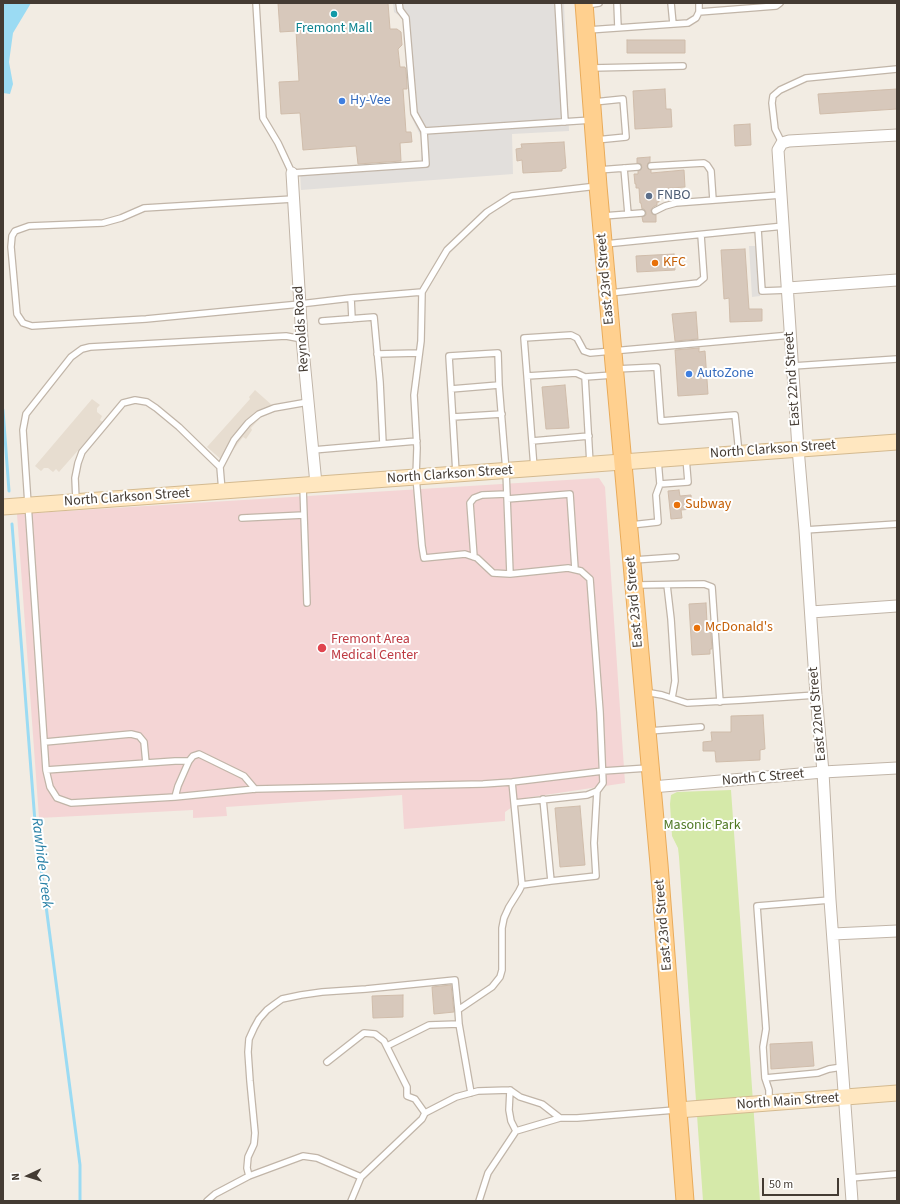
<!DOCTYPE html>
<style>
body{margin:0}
#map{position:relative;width:900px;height:1204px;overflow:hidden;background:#f2ece3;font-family:"Source Sans 3",sans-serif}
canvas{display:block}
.frame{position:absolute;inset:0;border:4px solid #443b33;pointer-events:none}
.north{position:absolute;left:8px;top:1156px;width:40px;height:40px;-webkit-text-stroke:3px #fff;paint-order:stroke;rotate:266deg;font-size:11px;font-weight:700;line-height:16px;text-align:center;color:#443b33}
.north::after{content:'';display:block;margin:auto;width:14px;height:18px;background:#443b33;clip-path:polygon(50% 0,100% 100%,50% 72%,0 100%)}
.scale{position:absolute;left:762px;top:1178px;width:77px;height:18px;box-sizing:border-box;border:2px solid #443b33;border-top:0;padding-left:5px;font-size:12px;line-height:14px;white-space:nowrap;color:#443b33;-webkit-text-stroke:3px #fff;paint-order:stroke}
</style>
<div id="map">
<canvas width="900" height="1204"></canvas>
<div class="frame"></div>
<div class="north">N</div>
<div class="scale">50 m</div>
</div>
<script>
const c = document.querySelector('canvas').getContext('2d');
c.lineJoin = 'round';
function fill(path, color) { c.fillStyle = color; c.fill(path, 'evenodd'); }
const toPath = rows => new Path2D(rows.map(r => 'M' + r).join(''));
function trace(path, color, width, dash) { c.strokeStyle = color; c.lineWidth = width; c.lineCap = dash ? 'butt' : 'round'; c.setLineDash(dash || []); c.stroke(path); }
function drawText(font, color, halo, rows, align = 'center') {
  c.font = font + ' "Source Sans 3",sans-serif'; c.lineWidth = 4; c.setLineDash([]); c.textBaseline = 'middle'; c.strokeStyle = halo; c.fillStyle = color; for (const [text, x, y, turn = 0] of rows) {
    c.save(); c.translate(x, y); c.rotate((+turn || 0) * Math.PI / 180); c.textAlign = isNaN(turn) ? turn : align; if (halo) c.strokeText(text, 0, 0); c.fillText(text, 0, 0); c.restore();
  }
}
fill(toPath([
 [255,390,273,406,265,415,264,414,251,428,252,430,246,439,243,437,224,462,207,447,250,399,249,397],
 [92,399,100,405,97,408,97,412,102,416,100,420,103,422,59,472,56,469,53,472,48,468,44,468,41,471,35,466]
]), '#e7ddd0');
fill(toPath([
 [599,478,605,487,625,783,525,798,505,812,505,821,404,829,402,795,226,807,227,816,193,818,193,810,39,818,17,514]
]), '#f4d5d5');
fill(toPath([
 [731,790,760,1201,703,1201,679,857,678,848,672,836,670,804,671,795,677,792]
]), '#d5e9a9');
fill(toPath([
 [393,3,564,3,569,131,512,134,513,174,301,190,300,170,421,162,422,139,410,114,404,19,394,12],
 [749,246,757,246,760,296,752,297]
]), '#e2dfdc');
fill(toPath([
 [3,3,31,3,13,33,9,62,13,84,10,94,3,93]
]), '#9bdbf3');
trace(toPath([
 [3,410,9,491],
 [12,524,35,822,80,1165,80,1201]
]), '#9bdbf3', 3);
const building = toPath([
 [278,3,388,3,390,29,397,29,401,32,402,45,398,49,400,67,405,67,406,70,407,85,407,89,403,89,406,132,411,132,412,142,400,143,401,161,358,164,356,146,303,150,300,113,281,114,279,82,299,81,296,31,280,32,278,3],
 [627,40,685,40,685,53,627,53,627,40],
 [665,89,666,109,671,109,672,127,635,129,633,91,665,89],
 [897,89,897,109,820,114,818,94,897,89],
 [750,124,751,145,735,146,734,125,750,124],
 [564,142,566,168,562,169,562,171,523,173,522,160,517,161,516,149,522,148,521,144,564,142],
 [650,157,650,162,648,163,647,166,648,169,651,170,651,173,684,170,685,187,658,189,659,202,657,202,657,205,653,207,651,210,652,214,656,215,656,222,643,222,642,217,646,215,646,212,644,209,642,209,641,203,640,203,639,188,636,188,636,184,635,184,634,174,638,174,638,171,642,168,641,164,637,163,637,158,650,157],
 [745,249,749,309,762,309,762,321,730,322,729,298,724,299,721,250,745,249],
 [674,254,675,270,637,272,636,256,674,254],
 [696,312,698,339,675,341,672,314,696,312],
 [699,348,699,352,705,351,708,394,678,396,675,350,699,348],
 [565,385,569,428,546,429,542,387,565,385],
 [679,490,680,496,691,495,692,509,681,510,682,518,671,519,668,491,679,490],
 [706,603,707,622,710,622,712,649,710,649,710,654,692,655,689,604,706,603],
 [763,715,765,749,760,750,760,760,716,762,715,751,703,751,703,742,712,741,711,732,731,732,731,716,763,715],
 [580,806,585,865,560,867,555,808,580,806],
 [451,985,454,1012,434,1014,432,987,451,985],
 [403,995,403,1017,373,1018,372,996,403,995],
 [812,1042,814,1066,771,1069,770,1044,812,1042]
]);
fill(building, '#d7c8bb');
trace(building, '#cfbcaa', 1);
const lane = toPath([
 [256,3,263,118,278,143,292,173,426,164,424,131,592,120],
 [399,3,400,10,406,18,414,113,424,131],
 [558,3,565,122],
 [617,3,618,28],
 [671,3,673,24],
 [587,5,599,3],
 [699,12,776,6,780,3],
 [588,30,688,23,696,18,699,12,699,3],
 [591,68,683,66],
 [594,102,623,99,626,137,596,140],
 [782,143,775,129,772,103,773,96,780,90,806,78,897,69],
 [651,166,704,163,707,165,711,171,713,200],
 [624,168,628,214],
 [598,170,638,167],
 [293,199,144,208,121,218,103,223,29,226,15,231,12,236,11,247,17,314,23,323,32,326,146,319,300,304,351,298,422,292,421,341,414,395,417,448,416,477,422,546,424,558,465,554,477,558,493,573,510,574,568,568,581,571,590,579,600,712,603,783,597,791,587,795,514,803],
 [655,211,665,206,676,203,781,195],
 [603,216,642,213],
 [758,229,762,291,788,290],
 [605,244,784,226],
 [422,292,447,250,487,212,512,196,597,186],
 [610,293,698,283,704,278,701,235],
 [351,298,352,319],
 [322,321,374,317,380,382,383,444],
 [302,339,286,336,90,347,82,349,71,357,26,414,23,430,46,770,50,787,57,798,71,803,175,797,255,789,483,784,512,782,603,771,648,768],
 [377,354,419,353],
 [793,366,897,359],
 [616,369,657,367,661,421,735,415,739,453],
 [527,376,524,338,571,335,577,338,584,351,590,353,791,335],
 [585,377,590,464],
 [451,389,499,385],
 [453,417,502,414],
 [532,441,589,436],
 [313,450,417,441],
 [220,467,234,440,248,423,259,414,274,408,308,402],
 [534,468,527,376,576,373,585,377,613,375],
 [456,473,449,356,498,353,499,385,506,471,510,574],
 [660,484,688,482,686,458],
 [303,486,307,603],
 [507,499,570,494,575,569],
 [76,500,75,478,78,463,82,452,123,403,135,400,147,402,156,408,179,427,220,467,222,491],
 [242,518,304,515],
 [631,525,658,522,656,495,660,484,658,460],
 [805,530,897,524],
 [474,557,470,503,474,498,482,495,507,494],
 [634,560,676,557],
 [636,585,704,584,712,587,720,702],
 [667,585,671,619,675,681,672,698],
 [645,692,662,695,687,703,743,700,816,695],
 [649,731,701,727],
 [45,742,131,734,139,736,144,742,146,763],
 [46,770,175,761,189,761],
 [175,797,178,786,189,761,193,756,199,754,244,776,255,789],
 [551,881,596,876,594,843,597,791],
 [522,885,551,881,543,799],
 [830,900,757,906,766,1029,763,1047,765,1078,818,1073,829,1069,842,1067],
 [458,1010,459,1024],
 [387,1046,429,1025,459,1024,471,1093],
 [327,1062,364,1033,375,1034,384,1041,407,1087,407,1096,415,1099,425,1113],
 [765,1078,769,1090,769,1102],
 [510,1090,509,1110,511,1121,516,1131],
 [249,1176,247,1168,248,1157,254,1144,255,1133,250,1081,248,1052,249,1039,254,1028,259,1019,267,1010,275,1004,282,999,301,995,322,992,366,989,455,980,458,1010,492,987,500,977,502,970,502,928,504,918,509,907,519,891,522,885,512,782],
 [851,1178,897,1174],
 [207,1201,215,1194,249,1176,303,1156,317,1158,361,1177],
 [351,1201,361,1177,422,1119,425,1113,456,1097,478,1091,510,1090,520,1097,542,1104,560,1118,577,1118,675,1110],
 [479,1201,488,1173,516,1131,560,1118]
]);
const street = toPath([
 [292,173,302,339,316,484],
 [788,288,897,280],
 [811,612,897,606],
 [652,787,823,772,897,768],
 [833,934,897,931],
 [852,1201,830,900,823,772,816,695,805,530,798,448,778,150,782,143,789,141,897,135]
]);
const secondary = toPath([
 [3,507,897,442],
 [678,1110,897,1093]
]);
const primary = toPath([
 [584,3,598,186,659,864,685,1201]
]);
trace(lane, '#c1b5a8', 8);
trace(street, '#c1b5a8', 13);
trace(secondary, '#d4ba90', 17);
trace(primary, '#e9ab5a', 19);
trace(lane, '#fff', 5.5);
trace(street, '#fff', 11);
trace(secondary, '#ffe7c0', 15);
trace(primary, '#ffd08f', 17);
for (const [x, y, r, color] of [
 [334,14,4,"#0f9aa8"],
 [342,101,4,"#3f7fe0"],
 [649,196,4,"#5c6f8a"],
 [655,263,4,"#e8710a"],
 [689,374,4,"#3f7fe0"],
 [677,505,4,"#e8710a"],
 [697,628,4,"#e8710a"],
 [322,648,5,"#e0444e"]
]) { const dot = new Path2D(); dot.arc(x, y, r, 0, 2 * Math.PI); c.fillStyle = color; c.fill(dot); trace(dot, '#fff', 1.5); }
drawText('14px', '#0d838f', '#fff', [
 ["Fremont Mall",334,29]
]);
drawText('14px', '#366cbe', '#fff', [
 ["Hy-Vee",350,101],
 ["AutoZone",697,374]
], 'left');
drawText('14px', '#4e5e75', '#fff', [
 ["FNBO",657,196]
], 'left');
drawText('14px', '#c56008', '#fff', [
 ["KFC",663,263],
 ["Subway",685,505],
 ["McDonald's",705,628]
], 'left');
drawText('14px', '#443b33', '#fff', [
 ["East 23rd Street",606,279,-95],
 ["Reynolds Road",302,329,-94],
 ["East 22nd Street",793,379,-94],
 ["North Clarkson Street",773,450,-4],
 ["North Clarkson Street",450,475,-4],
 ["North Clarkson Street",127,498,-4],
 ["East 23rd Street",635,602,-95],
 ["East 22nd Street",818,714,-95],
 ["North C Street",763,778,-5],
 ["East 23rd Street",664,925,-95],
 ["North Main Street",788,1102,-4]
]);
drawText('14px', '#be3a42', '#fff', [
 ["Fremont Area",331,640],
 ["Medical Center",331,656]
], 'left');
drawText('14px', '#4f7824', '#fff', [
 ["Masonic Park",702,826]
]);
drawText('italic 15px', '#257fa5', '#fff', [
 ["Rawhide Creek",41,863,83]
]);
</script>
